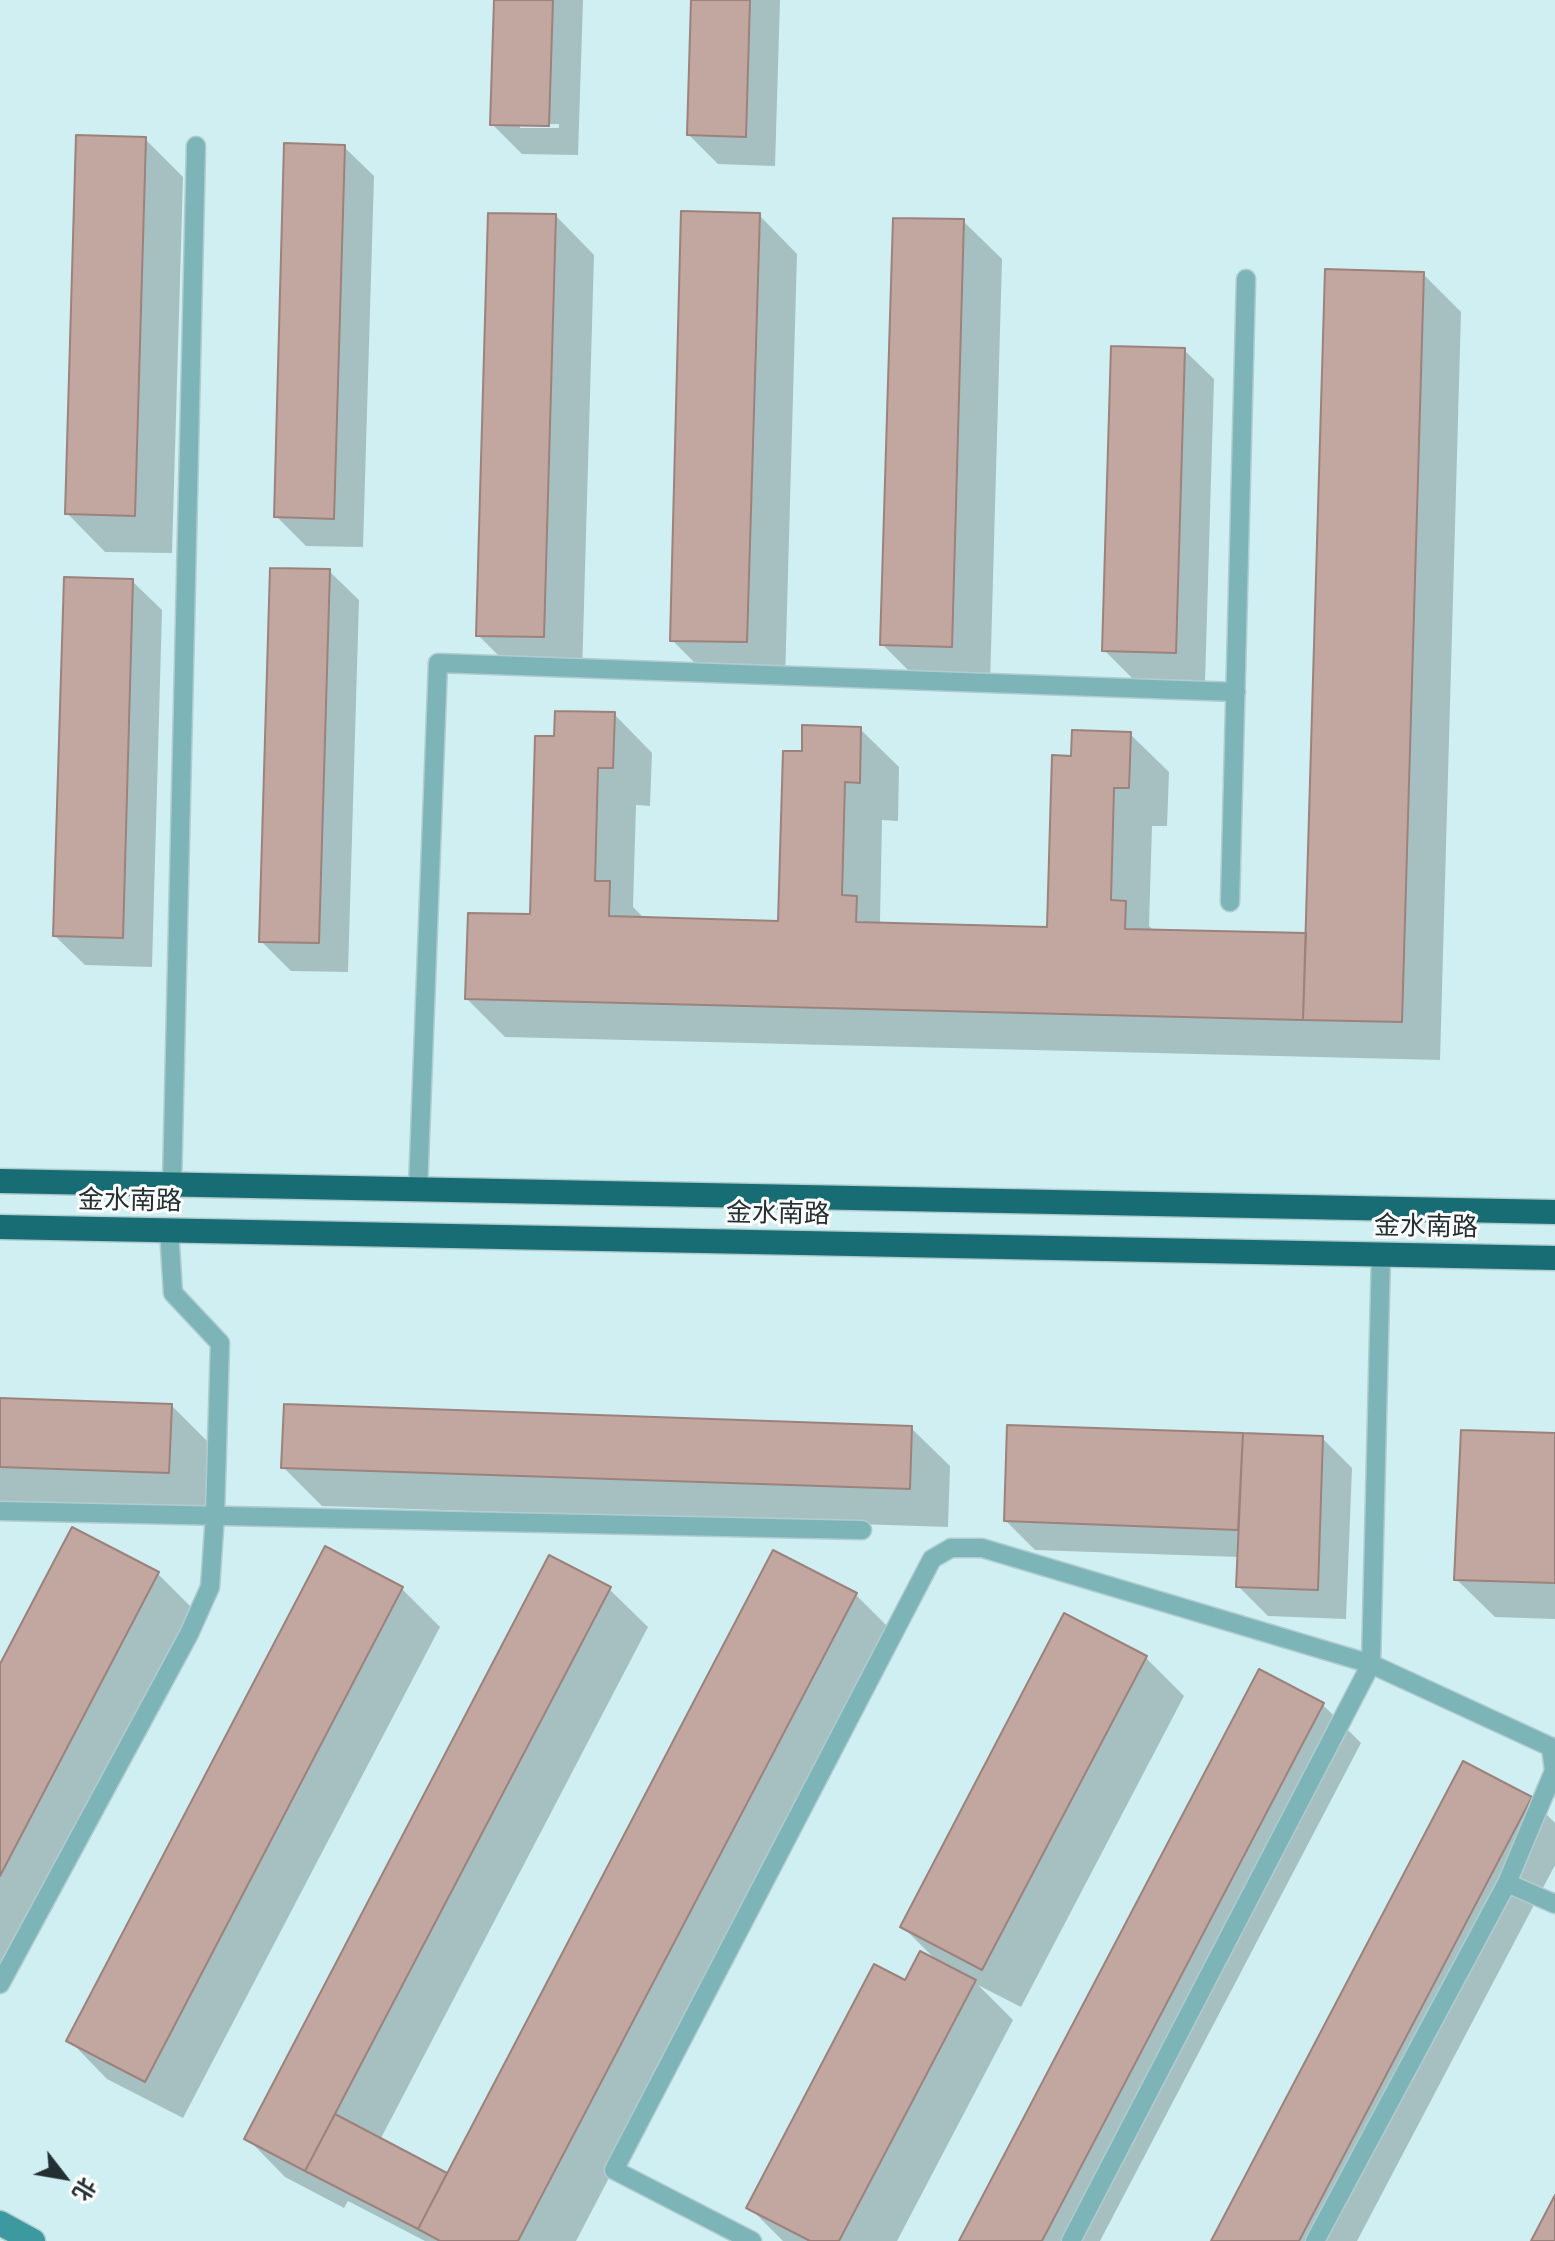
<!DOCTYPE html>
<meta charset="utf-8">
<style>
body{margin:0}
#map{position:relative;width:1555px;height:2241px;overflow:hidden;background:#d0eff2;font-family:Quicksand,"Noto Sans SC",sans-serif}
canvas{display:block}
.north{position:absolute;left:24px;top:2137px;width:80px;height:80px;-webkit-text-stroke:6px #fff;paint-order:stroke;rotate:121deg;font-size:22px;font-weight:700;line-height:32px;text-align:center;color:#232f30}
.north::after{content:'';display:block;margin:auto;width:28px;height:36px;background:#232f30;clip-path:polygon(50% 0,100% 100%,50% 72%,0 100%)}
</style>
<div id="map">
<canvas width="1555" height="2241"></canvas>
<div class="north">北</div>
</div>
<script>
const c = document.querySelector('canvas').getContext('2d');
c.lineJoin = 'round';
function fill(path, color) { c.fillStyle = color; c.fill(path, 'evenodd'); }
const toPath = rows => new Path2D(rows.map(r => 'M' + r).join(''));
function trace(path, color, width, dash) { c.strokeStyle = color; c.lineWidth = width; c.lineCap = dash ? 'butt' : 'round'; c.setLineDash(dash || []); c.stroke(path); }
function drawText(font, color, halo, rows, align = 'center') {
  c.font = font + ' Quicksand,"Noto Sans SC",sans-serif'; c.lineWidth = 6; c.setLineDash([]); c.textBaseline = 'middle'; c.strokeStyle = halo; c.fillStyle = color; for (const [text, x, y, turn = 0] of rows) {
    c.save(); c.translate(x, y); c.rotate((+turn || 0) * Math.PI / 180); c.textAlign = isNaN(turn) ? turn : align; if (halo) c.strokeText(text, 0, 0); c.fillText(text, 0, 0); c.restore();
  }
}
fill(toPath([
 [496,0,583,0,578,155,522,154,492,124],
 [520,124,559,124,559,128,520,128],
 [693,0,780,0,775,166,718,164,689,135],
 [145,139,183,177,172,553,105,552,67,513],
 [344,147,374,176,363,547,306,546,276,516],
 [759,215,797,254,785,680,710,678,672,640],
 [556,216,594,255,582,675,516,673,478,635],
 [963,221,1002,259,990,685,921,683,882,644],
 [1423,274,1461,312,1440,1060,505,1037,467,999,532,916,556,738,614,714,652,753,650,806,636,805,633,907,645,919,780,923,804,753,860,729,899,767,898,821,882,820,880,921,883,925,1049,929,1073,758,1130,734,1169,772,1167,826,1152,826,1149,926,1154,931,1308,935],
 [1184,350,1214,379,1205,682,1134,680,1104,650],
 [329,571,359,600,348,972,291,971,261,941],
 [132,581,162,610,152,967,85,965,55,936],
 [0,1400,172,1406,210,1444,207,1510,0,1503],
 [1009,1427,1322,1438,1352,1468,1346,1619,1268,1616,1238,1586,1239,1557,1035,1550,1006,1521],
 [911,1428,950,1466,948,1527,322,1506,283,1467],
 [1555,1435,1555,1619,1495,1617,1456,1579],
 [158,1574,196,1612,0,1987,0,1668],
 [402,1589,440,1627,183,2118,107,2079,69,2040],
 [609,1589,648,1627,380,2140,448,2176,856,1595,894,1633,576,2241,425,2241,348,2201,344,2208,285,2177,247,2138],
 [1146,1658,1184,1696,1021,2007,978,1985,1013,2020,897,2241,783,2241,749,2207,906,1982,937,1961,902,1926],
 [1323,1705,1361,1743,1100,2241,961,2241],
 [1464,1763,1531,1799,1555,1823,1555,1865,1357,2241,1213,2241]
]), '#0003');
const building = toPath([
 [494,0,553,0,549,126,490,125,494,0],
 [691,0,750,0,746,137,687,135,691,0],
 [76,135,146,137,135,516,65,514,76,135],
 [284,143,345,145,334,519,274,517,284,143],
 [681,211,760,213,747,642,670,641,681,211],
 [488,213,556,214,544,637,476,636,488,213],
 [893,218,964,219,952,647,880,645,893,218],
 [1325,269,1424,272,1402,1022,1303,1020,1325,269],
 [1111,346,1185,348,1176,653,1102,651,1111,346],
 [270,568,330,569,319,943,259,942,270,568],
 [64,577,133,579,123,938,53,936,64,577],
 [555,711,615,712,613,768,598,768,595,881,610,881,609,916,778,921,783,751,802,751,802,725,861,727,860,783,845,782,842,895,857,896,856,922,1047,927,1052,755,1071,756,1072,730,1131,732,1129,788,1114,788,1111,900,1126,901,1125,929,1306,933,1303,1020,465,999,468,913,530,914,535,736,554,736,555,711],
 [0,1398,172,1404,169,1473,0,1467,0,1398],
 [284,1404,912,1426,910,1489,281,1468,284,1404],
 [1007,1425,1243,1433,1238,1530,1004,1521,1007,1425],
 [1461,1430,1555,1433,1555,1583,1454,1580,1461,1430],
 [1243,1433,1323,1436,1318,1590,1236,1587,1243,1433],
 [72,1527,159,1572,0,1876,0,1664,72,1527],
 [325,1546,403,1587,145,2082,66,2041,325,1546],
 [773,1550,857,1593,518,2241,440,2241,418,2229,773,1550],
 [549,1555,611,1587,305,2171,244,2139,549,1555],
 [1064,1613,1147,1656,982,1970,900,1927,1064,1613],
 [1259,1669,1324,1703,1042,2241,959,2241,1259,1669],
 [1463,1761,1532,1797,1299,2241,1211,2241,1463,1761],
 [920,1951,976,1980,839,2241,810,2241,746,2208,874,1964,905,1980,920,1951],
 [335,2114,447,2173,418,2229,305,2171,335,2114],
 [1555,2195,1555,2241,1531,2241,1555,2195]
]);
fill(building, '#c1a7a0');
trace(building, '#9c827c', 2);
const lane = toPath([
 [1230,902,1246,279],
 [172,1184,196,146],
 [418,1189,438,663,1236,692],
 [0,1511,862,1530],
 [0,1984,189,1634,210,1587,215,1515,220,1343,173,1293,169,1230],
 [752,2241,614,2170,932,1559,951,1548,982,1548,1371,1664,1381,1254],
 [1071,2241,1371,1664,1551,1747,1554,1771,1507,1883,1555,1904],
 [1315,2241,1507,1883]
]);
const secondary = toPath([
 [0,2223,33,2241]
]);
const highway = toPath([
 [0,1181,1555,1212],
 [0,1227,1555,1258]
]);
trace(lane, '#b1cccf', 21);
trace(secondary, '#b1cccf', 27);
trace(highway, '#b1cccf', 27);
trace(lane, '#7db4b8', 18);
trace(secondary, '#3c99a0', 24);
trace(highway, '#176d73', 24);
drawText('26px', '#232f30', '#fff', [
 ["金水南路",130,1201,1],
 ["金水南路",778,1214,1],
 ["金水南路",1426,1227,1]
]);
</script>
